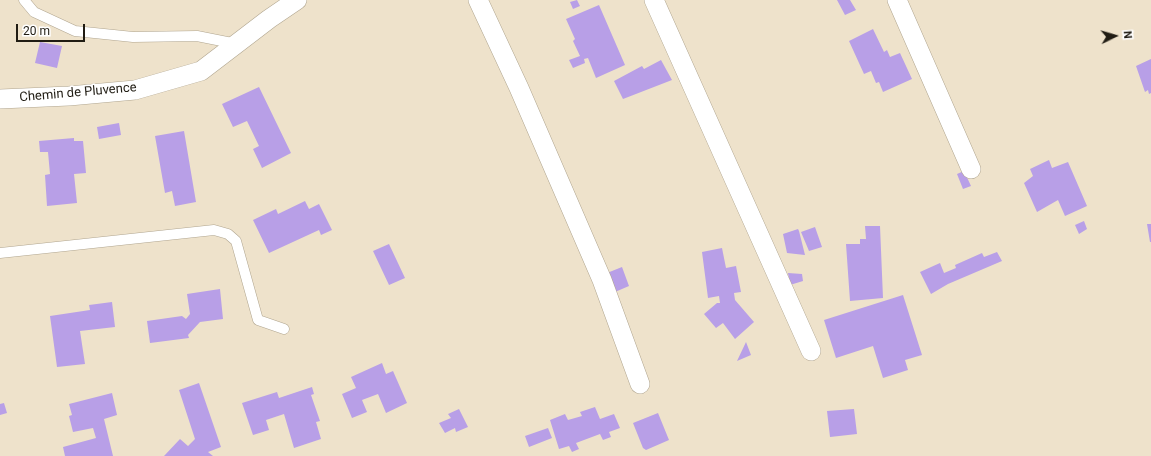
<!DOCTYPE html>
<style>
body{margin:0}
#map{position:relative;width:1151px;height:456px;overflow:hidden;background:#eee2cb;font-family:Roboto,sans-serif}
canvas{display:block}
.north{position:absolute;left:1095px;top:16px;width:40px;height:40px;-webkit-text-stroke:3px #fff;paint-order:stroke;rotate:85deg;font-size:11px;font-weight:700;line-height:16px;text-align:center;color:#201c13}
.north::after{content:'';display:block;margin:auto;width:14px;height:18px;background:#201c13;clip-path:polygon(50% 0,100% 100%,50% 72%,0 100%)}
.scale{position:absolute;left:16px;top:24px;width:69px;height:18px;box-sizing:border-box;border:2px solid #201c13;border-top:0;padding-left:5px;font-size:12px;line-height:14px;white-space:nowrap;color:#201c13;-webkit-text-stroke:3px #fff;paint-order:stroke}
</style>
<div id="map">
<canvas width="1151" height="456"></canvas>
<div class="north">N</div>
<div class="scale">20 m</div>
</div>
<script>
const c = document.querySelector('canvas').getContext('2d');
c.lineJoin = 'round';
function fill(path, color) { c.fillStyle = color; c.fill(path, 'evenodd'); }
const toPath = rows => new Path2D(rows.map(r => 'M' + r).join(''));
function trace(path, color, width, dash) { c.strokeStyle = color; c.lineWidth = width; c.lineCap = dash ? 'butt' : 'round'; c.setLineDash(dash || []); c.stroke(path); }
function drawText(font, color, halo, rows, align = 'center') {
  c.font = font + ' Roboto,sans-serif'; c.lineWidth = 3; c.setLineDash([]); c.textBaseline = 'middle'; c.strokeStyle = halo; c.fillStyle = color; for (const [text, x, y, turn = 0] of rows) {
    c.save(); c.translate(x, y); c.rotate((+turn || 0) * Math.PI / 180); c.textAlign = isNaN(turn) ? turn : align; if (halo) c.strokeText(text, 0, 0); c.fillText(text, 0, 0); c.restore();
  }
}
fill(toPath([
 [577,0,580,6,573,9,570,2],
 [837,0,850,0,856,10,845,15],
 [599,5,625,65,596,78,588,58,584,59,585,63,573,68,569,60,580,56,573,41,575,39,566,19],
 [873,29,884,52,887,50,890,57,900,53,912,79,883,92,879,82,876,83,871,71,864,74,849,41],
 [40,42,62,46,57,68,35,63],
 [1151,59,1151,93,1149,94,1148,90,1145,92,1136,66],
 [661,60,672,80,623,99,614,81,642,66,644,69],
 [259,87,291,153,262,168,253,149,259,146,247,121,233,127,222,104],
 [119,123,121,135,99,139,97,127],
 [184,131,196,202,175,206,172,191,165,193,155,136],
 [74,138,74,141,83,141,86,173,74,174,77,203,47,206,45,175,50,174,48,152,40,152,39,141],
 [1049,160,1052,168,1068,162,1087,206,1065,216,1058,200,1037,212,1024,183,1033,176,1030,169],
 [964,171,971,186,963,189,957,174],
 [305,201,309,209,319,204,332,230,321,235,319,230,269,253,253,220,276,209,278,214],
 [1084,221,1087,229,1079,234,1075,225],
 [1147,224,1151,224,1151,242,1150,242],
 [865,226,880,226,883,298,850,301,846,244,860,244,860,239,866,239],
 [815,227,822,247,809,251,801,232],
 [798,229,799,231,805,255,787,253,783,234],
 [389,244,405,278,389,285,373,251],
 [722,248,726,268,736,266,741,292,734,293,735,300,754,322,735,339,723,323,716,328,704,314,717,303,720,303,719,296,708,298,702,252],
 [997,252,1002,261,948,284,931,294,920,272,940,263,944,273,956,268,955,265,982,253,984,257],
 [622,267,629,286,615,292,607,273],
 [788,273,802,274,803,281,790,285],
 [220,289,223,319,200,322,188,335,189,338,150,343,147,321,182,316,186,319,190,314,187,294],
 [903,295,922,355,905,360,908,370,883,378,873,346,836,358,824,320],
 [112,302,115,327,80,331,85,364,57,367,50,316,90,310,89,305],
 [746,342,751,355,737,361],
 [382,363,386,374,393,371,407,403,386,413,378,394,362,400,367,412,352,418,342,394,356,388,351,377],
 [199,383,221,447,208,452,213,456,164,456,180,439,188,446,195,439,179,390],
 [312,387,314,394,311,395,320,421,316,422,321,439,294,448,284,414,266,420,269,430,253,435,242,403,277,392,279,398],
 [112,393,117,415,104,419,113,456,65,456,63,447,96,438,93,428,73,432,69,416,72,415,69,404],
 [4,403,7,413,0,415,0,404],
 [595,407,600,419,614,414,620,428,609,432,611,437,603,440,600,434,576,443,579,449,572,452,569,446,559,449,550,420,565,414,568,420,582,416,580,412],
 [459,409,468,427,456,432,455,428,445,433,439,423,451,418,448,414],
 [854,409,857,434,830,437,827,411],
 [658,413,669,440,646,450,643,448,633,423],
 [548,428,552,438,529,447,525,436]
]), '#b89fe7');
const service = toPath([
 [24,0,34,12,75,31,133,37,197,36,237,44],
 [0,253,214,230,228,234,236,241,258,320,284,329]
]);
const minor = toPath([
 [478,0,519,88,602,280,640,384],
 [654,0,811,351],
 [897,0,971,169],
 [0,99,69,96,135,90,201,71,269,19,297,0]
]);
trace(service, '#b0a58f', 11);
trace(minor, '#b0a58f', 20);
trace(service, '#fff', 10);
trace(minor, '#fff', 19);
drawText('13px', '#201c13', '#fff', [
 ["Chemin de Pluvence",78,93,-5]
]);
</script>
